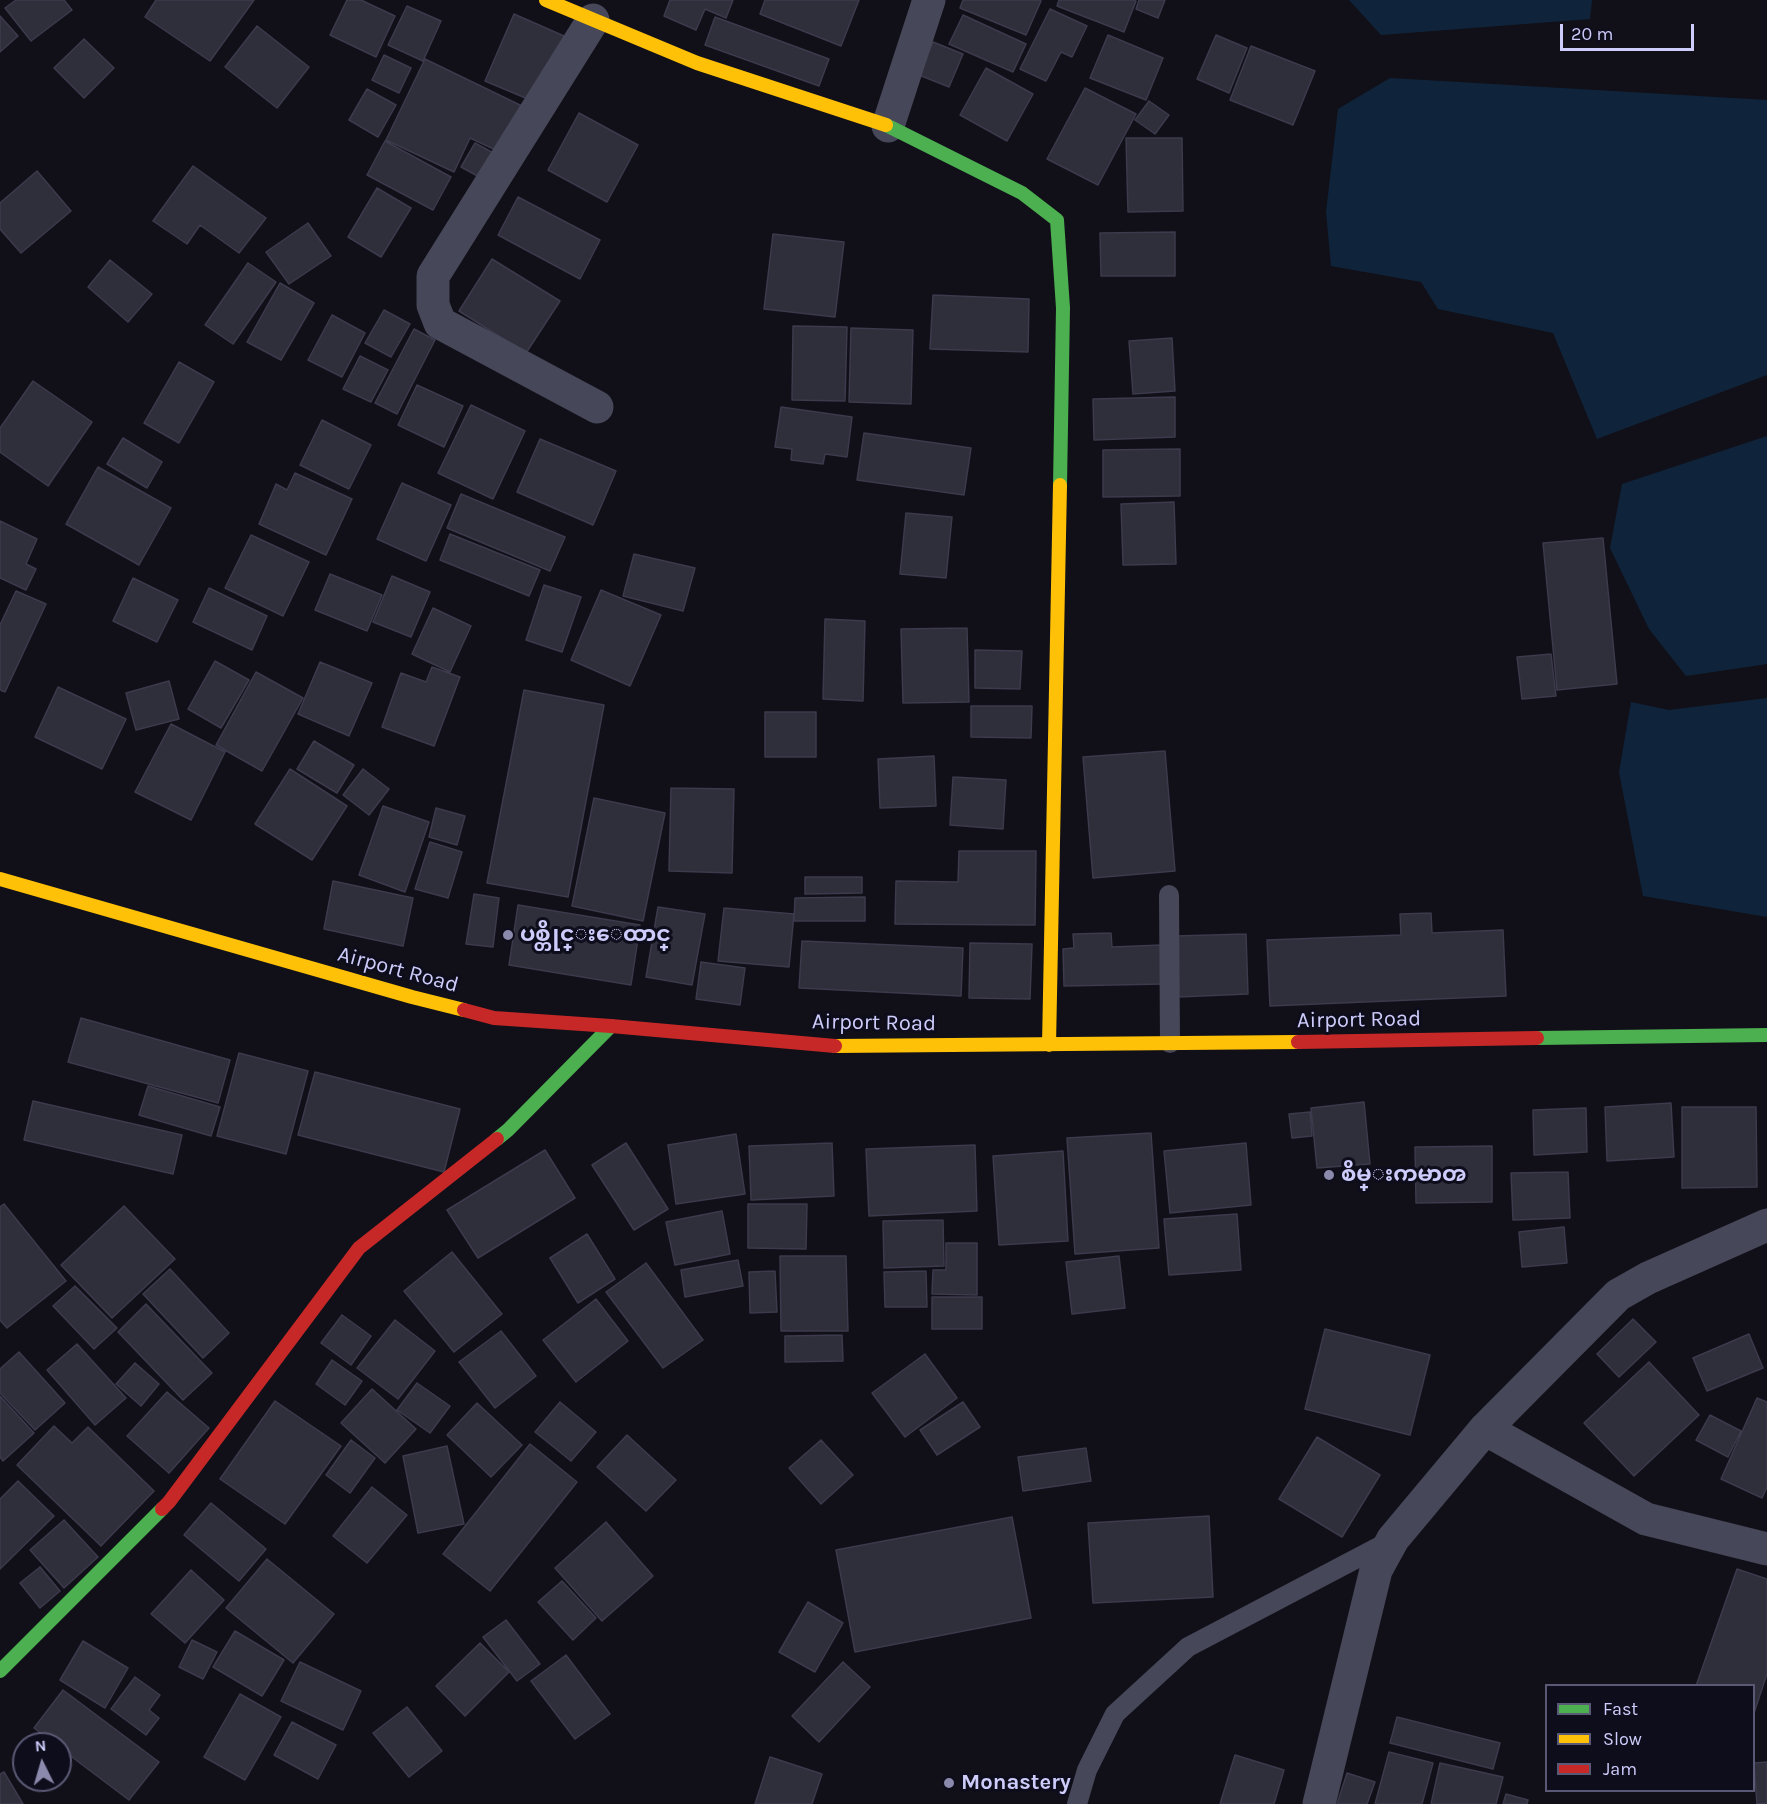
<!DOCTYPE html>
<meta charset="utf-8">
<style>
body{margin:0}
#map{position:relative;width:1767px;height:1804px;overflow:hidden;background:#111018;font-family:Karla,sans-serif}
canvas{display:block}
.legend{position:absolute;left:1545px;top:1684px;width:210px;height:108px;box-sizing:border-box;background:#0e0d1c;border:2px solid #5a5975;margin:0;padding:8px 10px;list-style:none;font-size:18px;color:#cdccfb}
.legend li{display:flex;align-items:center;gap:12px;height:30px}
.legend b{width:30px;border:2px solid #5a5975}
.north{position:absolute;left:12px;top:1732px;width:60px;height:60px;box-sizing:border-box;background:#0e0d1c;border:2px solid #5a5975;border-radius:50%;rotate:355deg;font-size:16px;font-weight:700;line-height:24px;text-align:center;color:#cdccfb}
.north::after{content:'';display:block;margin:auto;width:21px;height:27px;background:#8b8aac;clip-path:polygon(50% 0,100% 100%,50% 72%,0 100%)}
.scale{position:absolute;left:1560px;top:24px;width:134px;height:27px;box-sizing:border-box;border:3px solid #cdccfb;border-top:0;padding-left:8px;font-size:18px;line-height:21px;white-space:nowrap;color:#cdccfb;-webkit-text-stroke:4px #0e0d1c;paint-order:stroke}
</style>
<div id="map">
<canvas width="1767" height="1804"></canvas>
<ul class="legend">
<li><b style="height:8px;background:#4caf50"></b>Fast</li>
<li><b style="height:8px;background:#ffc107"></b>Slow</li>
<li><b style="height:8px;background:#c62828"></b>Jam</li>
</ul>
<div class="north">N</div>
<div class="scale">20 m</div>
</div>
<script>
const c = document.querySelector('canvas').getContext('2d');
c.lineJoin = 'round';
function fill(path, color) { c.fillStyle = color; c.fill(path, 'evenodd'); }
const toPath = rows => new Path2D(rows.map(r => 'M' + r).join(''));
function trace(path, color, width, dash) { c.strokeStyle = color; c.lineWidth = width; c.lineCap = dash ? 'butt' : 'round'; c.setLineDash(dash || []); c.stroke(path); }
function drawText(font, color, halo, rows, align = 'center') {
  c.font = font + ' Karla,"Noto Sans Myanmar",sans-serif'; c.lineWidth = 6; c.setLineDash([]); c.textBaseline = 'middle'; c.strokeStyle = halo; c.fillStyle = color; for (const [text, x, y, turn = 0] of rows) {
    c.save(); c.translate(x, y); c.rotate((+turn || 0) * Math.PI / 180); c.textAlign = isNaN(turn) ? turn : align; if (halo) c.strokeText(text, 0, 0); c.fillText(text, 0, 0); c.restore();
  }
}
fill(toPath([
 [1349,0,1592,0,1590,19,1381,35],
 [1390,78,1767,100,1767,375,1597,439,1553,333,1438,309,1421,282,1331,266,1326,212,1338,109],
 [1767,436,1767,664,1686,676,1649,629,1610,548,1622,484],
 [1767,698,1767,917,1643,896,1619,772,1631,702,1669,710]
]), '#0f243b');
const building = toPath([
 [16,0,64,0,72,10,31,41,5,8,16,0],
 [156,0,254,0,210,61,145,17,156,0],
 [347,0,361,0,395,16,376,57,330,35,347,0],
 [670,0,733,0,726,18,705,9,696,30,664,16,670,0],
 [765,0,859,0,841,46,760,14,765,0],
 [963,0,1039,0,1041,1,1026,35,960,8,963,0],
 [1059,0,1133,0,1136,1,1124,32,1057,6,1059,0],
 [1139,0,1165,0,1158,18,1136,9,1139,0],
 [407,6,441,21,423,61,388,45,407,6],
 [1050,9,1087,26,1072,57,1061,52,1046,81,1020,69,1050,9],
 [514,14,564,36,535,102,485,81,514,14],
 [963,15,1026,44,1013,72,949,44,963,15],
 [0,16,18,36,0,52,0,16],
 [715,17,829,59,819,86,705,45,715,17],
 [257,26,309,67,277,108,225,67,257,26],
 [1108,35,1163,58,1146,100,1090,78,1108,35],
 [1216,35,1247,48,1229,93,1197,79,1216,35],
 [84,39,114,68,84,98,54,68,84,39],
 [933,42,963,54,949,87,919,75,933,42],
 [1251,46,1315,71,1293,125,1230,100,1251,46],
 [384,55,411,68,399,93,372,80,384,55],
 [425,59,522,106,500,152,470,138,454,172,386,140,425,59],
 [986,68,1033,94,1007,141,960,115,986,68],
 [1085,88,1136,114,1098,185,1047,159,1085,88],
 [367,89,396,105,378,137,349,120,367,89],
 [1149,101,1169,115,1155,134,1135,120,1149,101],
 [579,113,638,145,607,202,548,170,579,113],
 [1126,138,1182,138,1183,211,1128,212,1126,138],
 [385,141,451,177,433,210,367,175,385,141],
 [475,143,497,155,483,179,461,167,475,143],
 [193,166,266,218,239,253,200,225,187,244,153,221,193,166],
 [37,171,71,211,21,253,0,229,0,203,37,171],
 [377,188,411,208,381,257,348,237,377,188],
 [518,197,600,240,580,279,498,235,518,197],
 [308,223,331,256,289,284,266,252,308,223],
 [1175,232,1175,276,1101,276,1100,233,1175,232],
 [773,234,844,242,835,317,764,309,773,234],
 [492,259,560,301,526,353,459,311,492,259],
 [110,260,152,294,128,322,88,287,110,260],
 [248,263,276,282,233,344,205,325,248,263],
 [280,283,314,303,281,360,247,342,280,283],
 [933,295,1029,299,1028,352,930,349,933,295],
 [384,310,410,324,391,357,365,343,384,310],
 [332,315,365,333,342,377,308,360,332,315],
 [793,326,847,327,845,401,792,400,793,326],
 [851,328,913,330,911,404,849,402,851,328],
 [414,329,435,340,397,414,375,403,414,329],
 [1172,338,1175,391,1133,394,1129,341,1172,338],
 [360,356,388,370,371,402,343,389,360,356],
 [179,362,214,382,179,443,144,423,179,362],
 [33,381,92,422,48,486,0,452,0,428,33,381],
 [417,385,463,406,444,447,398,425,417,385],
 [1175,397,1175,437,1094,440,1093,399,1175,397],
 [471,405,525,431,493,499,438,473,471,405],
 [781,407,852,417,847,457,825,454,823,464,791,460,792,449,775,447,781,407],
 [322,420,371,445,349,489,300,465,322,420],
 [864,433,971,448,964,495,857,480,864,433],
 [123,438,162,462,147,488,107,464,123,438],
 [540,439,616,471,593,525,517,492,540,439],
 [1180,449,1180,496,1103,497,1103,450,1180,449],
 [98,467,171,508,139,565,66,524,98,467],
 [295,473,352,499,326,555,259,524,276,484,287,490,295,473],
 [402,483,451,505,426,561,377,539,402,483],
 [461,494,565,537,550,571,447,528,461,494],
 [1174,502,1176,564,1123,565,1121,504,1174,502],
 [906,513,952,517,946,578,900,574,906,513],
 [0,521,37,539,26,564,36,569,26,590,0,578,0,521],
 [450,534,540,570,529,596,440,560,450,534],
 [251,535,309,562,283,616,225,588,251,535],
 [1603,538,1617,684,1557,690,1543,543,1603,538],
 [634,554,695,568,683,611,623,596,634,554],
 [330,574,382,595,367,631,315,610,330,574],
 [392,576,430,592,411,637,373,622,392,576],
 [133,578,178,600,157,642,113,621,133,578],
 [544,585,581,597,562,652,526,640,544,585],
 [209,588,267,616,252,650,193,622,209,588],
 [601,590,661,615,630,686,571,660,601,590],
 [16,591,46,604,5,692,0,690,0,625,16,591],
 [433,608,471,626,450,672,412,654,433,608],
 [825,619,865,621,863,701,823,699,825,619],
 [967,628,969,702,903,703,901,629,967,628],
 [975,650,1022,651,1020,689,975,688,975,650],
 [1551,654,1556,696,1522,699,1517,657,1551,654],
 [215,661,249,680,221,728,188,709,215,661],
 [320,662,372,683,349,736,298,714,320,662],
 [432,667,460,677,434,746,382,727,401,673,426,682,432,667],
 [256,672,303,698,262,771,216,745,256,672],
 [169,681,179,719,136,730,126,693,169,681],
 [58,687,126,719,102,769,35,737,58,687],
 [524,690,604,705,568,897,487,883,524,690],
 [971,706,1032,706,1031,738,971,737,971,706],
 [765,712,816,712,816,757,765,757,765,712],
 [171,724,225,752,191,820,135,792,171,724],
 [314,741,354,765,337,793,297,769,314,741],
 [1165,751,1175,871,1093,878,1083,757,1165,751],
 [934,756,936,806,880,808,878,759,934,756],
 [290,769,347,806,312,860,255,824,290,769],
 [363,769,389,789,369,815,343,795,363,769],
 [953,777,1006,780,1003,829,950,825,953,777],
 [671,788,734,789,732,873,669,871,671,788],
 [594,798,665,813,643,921,572,906,594,798],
 [383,806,429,822,405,892,359,875,383,806],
 [436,808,465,816,457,845,429,837,436,808],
 [430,842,462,852,448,898,415,889,430,842],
 [959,851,1036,851,1035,925,895,924,896,881,958,882,959,851],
 [805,877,862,877,862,893,805,894,805,877],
 [333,881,413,898,403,946,324,929,333,881],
 [474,894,499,898,493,947,466,944,474,894],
 [865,897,865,921,794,921,795,898,865,897],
 [518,905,640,925,631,985,509,965,518,905],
 [658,907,705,914,692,985,646,977,658,907],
 [724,908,794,914,789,967,718,961,724,908],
 [1431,913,1432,933,1503,930,1506,996,1270,1006,1267,940,1401,935,1400,914,1431,913],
 [1111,933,1112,947,1162,945,1163,984,1064,986,1063,949,1074,948,1073,934,1111,933],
 [1246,934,1248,994,1178,997,1176,936,1246,934],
 [802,941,963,948,961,996,799,988,802,941],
 [970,943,1032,944,1030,999,969,998,970,943],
 [701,962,745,968,740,1005,696,999,701,962],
 [81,1018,230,1060,218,1103,68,1062,81,1018],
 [239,1053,308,1071,286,1154,217,1136,239,1053],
 [315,1072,460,1109,444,1172,298,1135,315,1072],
 [148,1086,220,1107,211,1136,139,1115,148,1086],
 [33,1101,182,1135,173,1174,24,1140,33,1101],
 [1364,1102,1370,1164,1317,1168,1311,1108,1364,1102],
 [1671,1103,1674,1157,1607,1161,1605,1107,1671,1103],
 [1682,1107,1756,1107,1757,1187,1682,1188,1682,1107],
 [1586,1108,1587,1152,1534,1155,1533,1110,1586,1108],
 [1310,1112,1312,1136,1292,1138,1289,1114,1310,1112],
 [1151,1133,1159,1248,1075,1254,1067,1138,1151,1133],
 [736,1134,745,1194,676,1204,668,1145,736,1134],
 [626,1143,668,1209,634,1230,592,1165,626,1143],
 [832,1143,834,1196,751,1200,749,1146,832,1143],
 [1246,1143,1251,1205,1170,1213,1164,1151,1246,1143],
 [975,1145,977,1211,869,1216,866,1149,975,1145],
 [1492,1146,1492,1202,1416,1203,1415,1147,1492,1146],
 [545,1150,575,1198,478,1258,447,1210,545,1150],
 [1063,1151,1068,1241,999,1245,993,1156,1063,1151],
 [1568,1172,1570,1218,1513,1220,1511,1173,1568,1172],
 [4,1204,66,1281,7,1328,0,1320,0,1207,4,1204],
 [748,1204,807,1204,806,1249,748,1248,748,1204],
 [124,1206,175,1259,112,1318,61,1265,124,1206],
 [722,1211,730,1254,675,1265,666,1222,722,1211],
 [1237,1214,1241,1270,1169,1275,1164,1219,1237,1214],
 [943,1220,944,1266,884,1268,883,1221,943,1220],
 [1564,1227,1567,1263,1522,1267,1519,1232,1564,1227],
 [587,1234,615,1279,578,1303,550,1258,587,1234],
 [946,1243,977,1243,977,1295,932,1294,933,1270,946,1270,946,1243],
 [452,1252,502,1314,454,1352,404,1291,452,1252],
 [780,1256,846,1256,848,1331,781,1331,780,1256],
 [1119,1256,1125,1308,1072,1314,1066,1262,1119,1256],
 [738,1260,743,1286,685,1297,681,1270,738,1260],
 [646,1263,703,1340,663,1368,606,1292,646,1263],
 [170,1269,229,1333,203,1358,143,1294,170,1269],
 [775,1271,777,1312,750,1313,749,1272,775,1271],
 [926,1271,927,1307,885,1307,884,1272,926,1271],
 [75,1286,117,1328,94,1349,53,1306,75,1286],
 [932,1297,982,1297,982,1329,932,1329,932,1297],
 [596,1299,628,1341,576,1382,543,1340,596,1299],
 [146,1304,212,1373,183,1400,118,1332,146,1304],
 [342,1315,371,1336,351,1365,321,1343,342,1315],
 [1633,1319,1656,1342,1619,1377,1597,1354,1633,1319],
 [395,1320,435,1351,398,1399,357,1368,395,1320],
 [1325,1329,1430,1355,1410,1435,1305,1409,1325,1329],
 [501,1331,536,1376,495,1408,459,1362,501,1331],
 [1749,1334,1763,1368,1707,1391,1693,1358,1749,1334],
 [842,1335,843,1361,785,1362,785,1336,842,1335],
 [77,1344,126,1398,95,1425,47,1370,77,1344],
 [19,1352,65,1403,35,1430,0,1393,0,1369,19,1352],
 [925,1354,957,1398,905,1437,872,1393,925,1354],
 [332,1360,362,1381,345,1405,316,1384,332,1360],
 [1649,1362,1699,1415,1634,1476,1584,1423,1649,1362],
 [135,1363,159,1384,141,1406,116,1384,135,1363],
 [417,1383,450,1406,430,1433,397,1410,417,1383],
 [372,1389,416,1429,385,1463,341,1423,372,1389],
 [167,1392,209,1428,169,1473,127,1436,167,1392],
 [0,1396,34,1433,3,1461,0,1457,0,1396],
 [1757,1398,1767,1402,1767,1487,1762,1498,1721,1479,1757,1398],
 [275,1401,341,1446,285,1524,220,1479,275,1401],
 [560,1402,596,1432,571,1461,535,1432,560,1402],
 [963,1402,980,1427,937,1455,920,1430,963,1402],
 [477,1403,522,1445,491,1477,447,1435,477,1403],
 [1710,1415,1741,1431,1728,1457,1696,1440,1710,1415],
 [54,1426,72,1443,88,1427,154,1491,101,1546,17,1465,54,1426],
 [627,1435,676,1480,646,1511,597,1467,627,1435],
 [1317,1437,1380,1475,1342,1537,1279,1499,1317,1437],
 [351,1440,375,1458,350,1493,326,1475,351,1440],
 [821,1440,853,1475,821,1504,789,1468,821,1440],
 [530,1444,577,1482,490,1591,443,1554,530,1444],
 [447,1446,464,1524,418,1533,403,1456,447,1446],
 [1086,1448,1091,1481,1023,1491,1018,1457,1086,1448],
 [18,1481,54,1516,0,1569,0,1499,18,1481],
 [372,1487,407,1515,367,1563,333,1536,372,1487],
 [211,1503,266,1549,239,1581,184,1535,211,1503],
 [1209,1516,1213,1597,1093,1603,1088,1523,1209,1516],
 [1012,1517,1031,1618,855,1652,836,1550,1012,1517],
 [64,1520,98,1557,64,1588,30,1550,64,1520],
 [606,1522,653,1576,602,1621,555,1568,606,1522],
 [267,1559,334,1614,293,1663,226,1608,267,1559],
 [40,1567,60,1591,40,1608,20,1583,40,1567],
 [1737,1569,1767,1579,1767,1674,1754,1713,1754,1686,1696,1686,1737,1569],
 [191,1570,224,1600,185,1643,151,1614,191,1570],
 [562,1581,596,1618,573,1640,538,1602,562,1581],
 [808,1602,843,1623,815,1672,779,1652,808,1602],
 [506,1620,540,1664,517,1681,483,1637,506,1620],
 [235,1631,284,1660,262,1696,213,1667,235,1631],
 [192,1640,217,1652,203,1679,179,1667,192,1640],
 [83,1641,128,1668,105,1708,60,1680,83,1641],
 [480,1643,509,1672,465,1716,436,1686,480,1643],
 [566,1655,610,1714,575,1739,531,1681,566,1655],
 [300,1662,361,1691,343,1730,281,1701,300,1662],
 [843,1662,870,1687,819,1742,792,1716,843,1662],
 [135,1677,160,1695,149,1710,159,1718,146,1735,111,1709,135,1677],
 [63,1690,159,1762,129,1800,60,1748,60,1744,55,1744,34,1728,63,1690],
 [240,1694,281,1717,245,1780,204,1757,240,1694],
 [407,1707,442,1751,409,1777,373,1733,407,1707],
 [1397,1717,1500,1743,1493,1769,1390,1743,1397,1717],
 [292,1722,336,1745,318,1779,274,1755,292,1722],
 [1389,1752,1433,1763,1422,1804,1375,1804,1389,1752],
 [1235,1755,1284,1770,1274,1804,1220,1804,1235,1755],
 [770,1757,822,1774,812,1804,755,1804,770,1757],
 [1767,1762,1767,1803,1757,1804,1754,1763,1767,1762],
 [1440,1763,1503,1777,1496,1804,1431,1804,1440,1763],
 [4,1772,23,1804,0,1804,0,1774,4,1772],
 [1347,1773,1375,1782,1367,1804,1337,1804,1347,1773],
 [1506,1794,1528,1800,1527,1804,1503,1804,1506,1794]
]);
fill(building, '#2f2e3b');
trace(building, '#3c3a4c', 1.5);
trace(toPath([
 [1169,895,1170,1043],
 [1077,1804,1087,1770,1115,1714,1188,1647,1388,1542]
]), '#464759', 20);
trace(toPath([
 [593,20,433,276,433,305,440,323,597,407],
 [888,126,929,0],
 [1485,1429,1646,1519,1767,1549],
 [1319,1804,1376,1570,1393,1539,1485,1429,1618,1295,1648,1278,1767,1225]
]), '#464759', 33);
trace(toPath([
 [886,125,1022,193,1057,220,1063,308,1060,485],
 [1537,1038,1767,1035],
 [497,1139,508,1130,611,1026],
 [0,1671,162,1509]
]), '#4caf50', 14);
trace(toPath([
 [546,0,697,63,886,125],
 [0,879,412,997,464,1010],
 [1049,1045,1060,485],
 [835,1046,1298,1042]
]), '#ffc107', 14);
trace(toPath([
 [464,1010,494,1018,611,1026,835,1046],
 [1298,1042,1537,1038],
 [162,1509,169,1502,359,1248,497,1139]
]), '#c62828', 14);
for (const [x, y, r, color] of [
 [508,935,6,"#8b8aac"],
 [1329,1175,6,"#8b8aac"],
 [949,1783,6,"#8b8aac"]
]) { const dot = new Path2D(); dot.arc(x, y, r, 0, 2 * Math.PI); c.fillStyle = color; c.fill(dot); trace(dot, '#0e0d1c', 2); }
drawText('bold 22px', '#cdccfb', '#0e0d1c', [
 ["ပစ္တိုင္းေထာင္",520,935],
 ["စိမ္းကမာၻ",1341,1175],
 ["Monastery",961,1783]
], 'left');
drawText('22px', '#cdccfb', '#0e0d1c', [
 ["Airport Road",398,970,15],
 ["Airport Road",1359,1020,-1],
 ["Airport Road",874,1023,1]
]);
</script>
